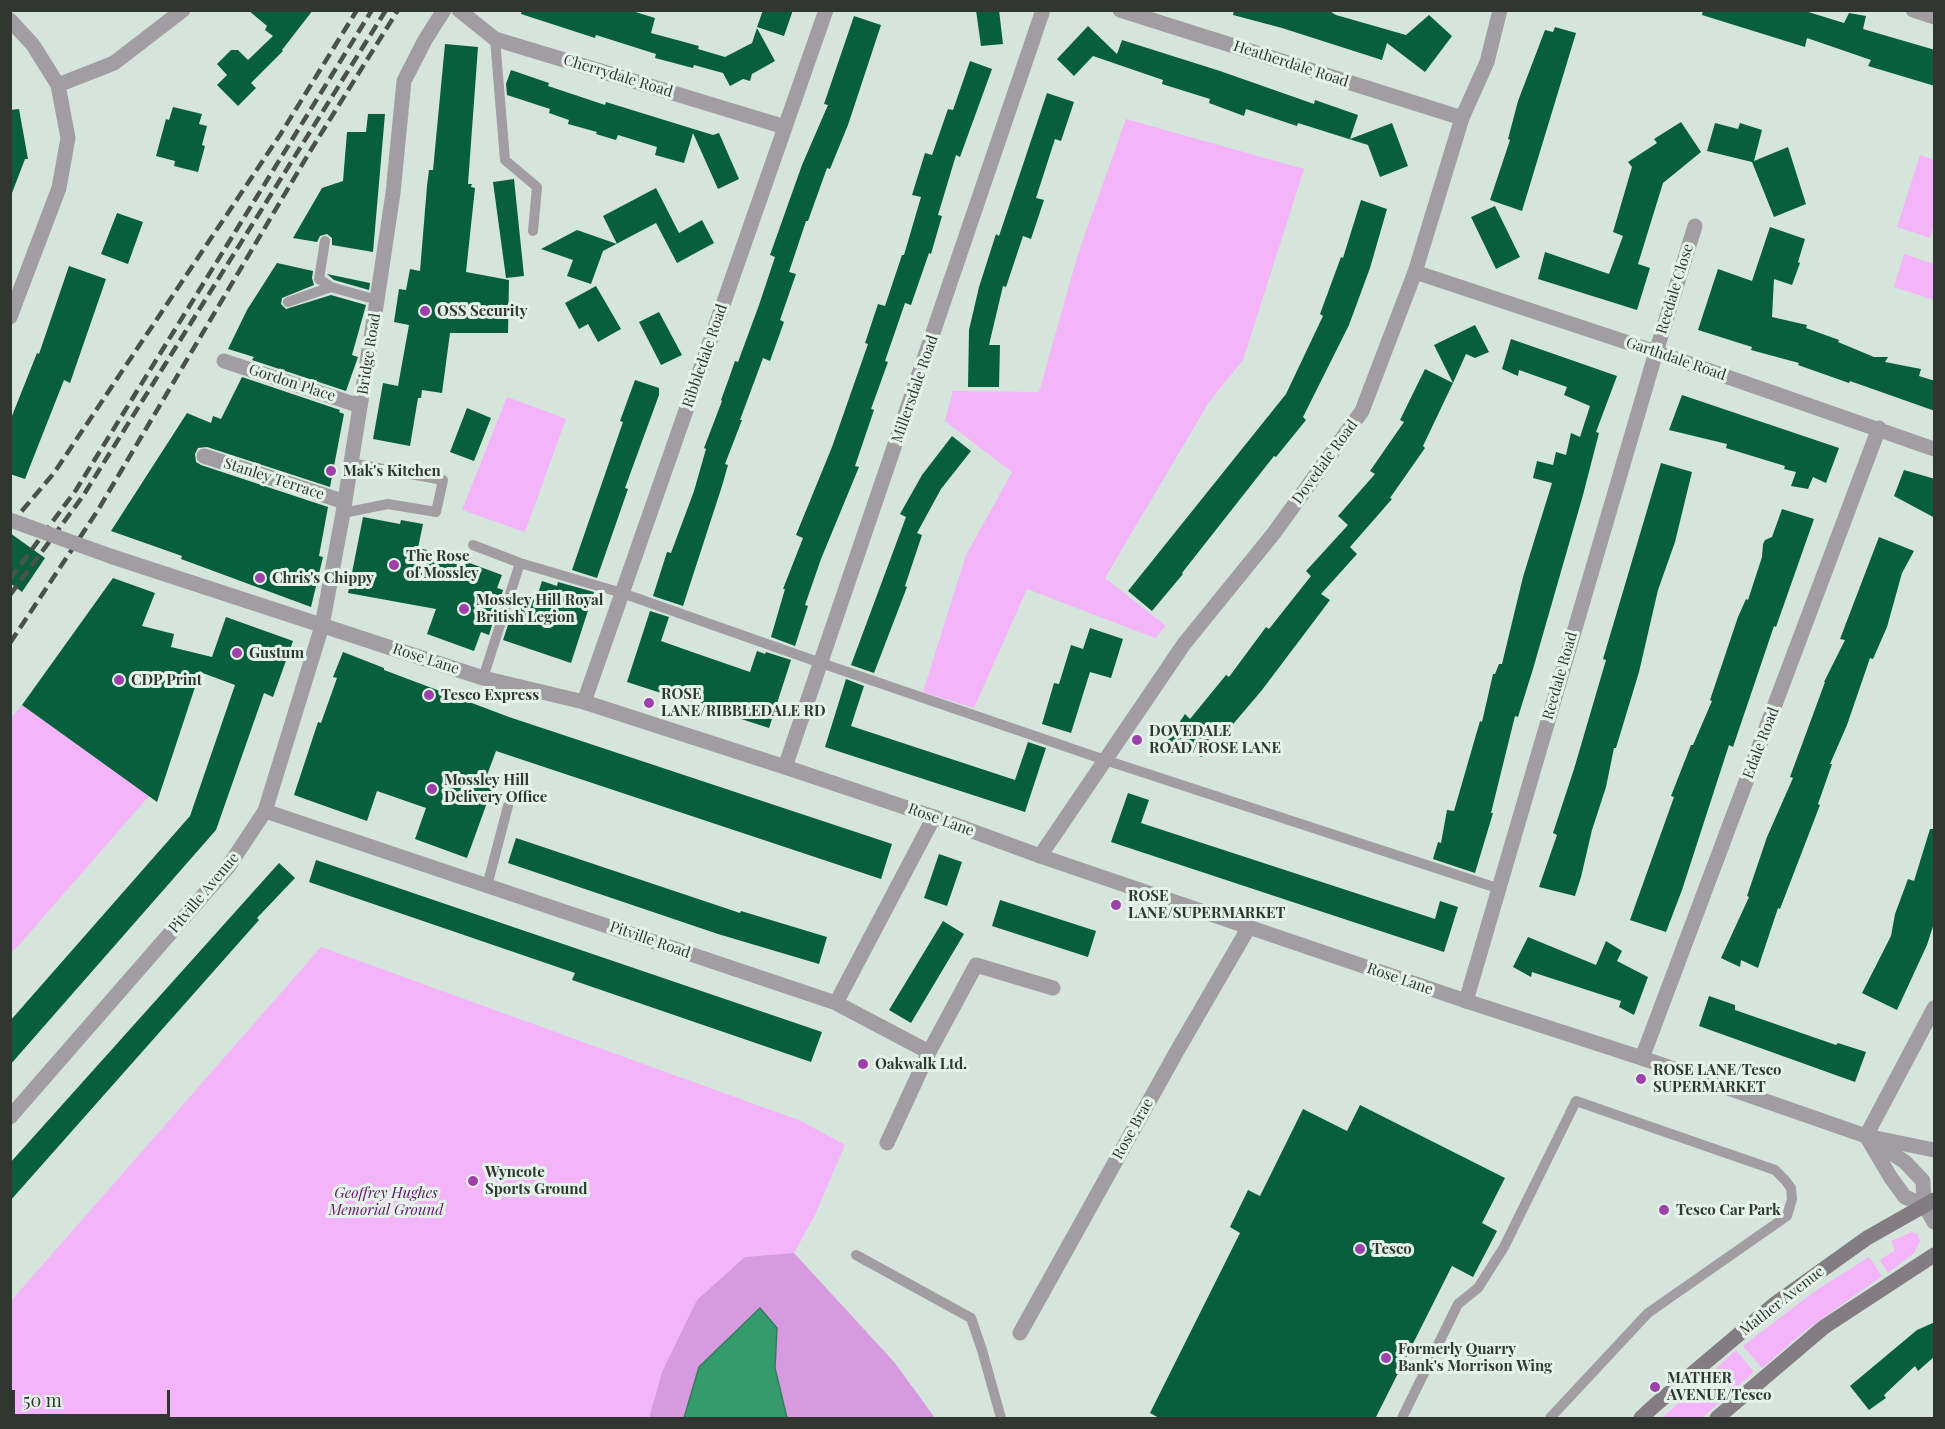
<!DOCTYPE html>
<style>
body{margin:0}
#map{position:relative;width:1945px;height:1429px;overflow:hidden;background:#d6e5dc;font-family:"Playfair Display",serif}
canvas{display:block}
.frame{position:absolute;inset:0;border:12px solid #313633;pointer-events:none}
.scale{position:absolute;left:12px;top:1390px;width:158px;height:27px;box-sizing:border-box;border:3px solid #313633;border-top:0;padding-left:8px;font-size:18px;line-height:21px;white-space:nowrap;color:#313633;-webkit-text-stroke:4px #e4f2e9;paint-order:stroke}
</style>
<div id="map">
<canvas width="1945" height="1429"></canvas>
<div class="frame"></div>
<div class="scale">50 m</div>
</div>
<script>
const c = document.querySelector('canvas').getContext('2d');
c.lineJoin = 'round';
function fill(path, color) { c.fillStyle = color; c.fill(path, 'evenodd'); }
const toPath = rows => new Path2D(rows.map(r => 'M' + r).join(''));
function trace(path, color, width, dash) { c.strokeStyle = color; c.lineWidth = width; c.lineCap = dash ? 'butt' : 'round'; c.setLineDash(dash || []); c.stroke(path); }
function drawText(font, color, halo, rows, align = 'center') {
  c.font = font + ' "Playfair Display",serif'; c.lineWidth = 6; c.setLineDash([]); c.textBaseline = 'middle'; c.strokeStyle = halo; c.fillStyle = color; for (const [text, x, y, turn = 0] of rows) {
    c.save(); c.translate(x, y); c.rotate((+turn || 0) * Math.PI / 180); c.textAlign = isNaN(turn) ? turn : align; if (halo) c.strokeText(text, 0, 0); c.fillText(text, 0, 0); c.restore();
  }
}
fill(toPath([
 [1126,119,1304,169,1243,360,1209,402,1105,578,1166,626,1155,638,1027,589,974,708,923,692,966,555,1012,472,945,421,953,391,1039,392,1078,254],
 [1920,155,1934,160,1934,224,1930,238,1897,227],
 [1904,254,1934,264,1934,300,1894,287],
 [507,397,566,419,525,532,462,510],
 [22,705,149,796,11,954,10,719],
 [321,947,801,1121,845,1145,814,1217,794,1253,745,1257,662,1372,649,1418,11,1418,11,1301],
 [1912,1232,1918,1235,1920,1241,1914,1253,1888,1273,1880,1260,1895,1250,1891,1241],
 [1869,1257,1882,1276,1806,1330,1762,1368,1743,1346,1815,1291],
 [1736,1350,1754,1372,1702,1418,1662,1418]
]), '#f3b4fa');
fill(toPath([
 [794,1253,895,1363,935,1418,649,1418,662,1372,697,1300,745,1257]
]), '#d799df');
const water = toPath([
 [760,1308,777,1328,775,1368,787,1418,684,1418,699,1367,760,1308]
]);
fill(water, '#359b6d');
trace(water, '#347d5c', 1.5);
fill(toPath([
 [248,10,313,10,282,50,283,51,251,83,256,88,238,106,217,85,227,75,217,64,231,50,238,50,248,60,273,36,265,30,267,26],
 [522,10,629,10,655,18,651,33,699,46,698,49,725,57,752,43,757,28,775,61,752,74,750,81,743,79,730,86,723,73,694,65,693,68,655,58,656,54,596,35,595,38,521,14],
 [763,10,793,10,784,36,757,27],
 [976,10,999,10,1003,44,981,46],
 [1234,10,1328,10,1336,15,1406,35,1429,15,1452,36,1425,72,1387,43,1382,60,1282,28,1233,15],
 [1703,10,1805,11,1844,23,1849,13,1866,16,1863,29,1935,50,1935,86,1868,66,1871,60,1807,38,1805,47,1702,15],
 [854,16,881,25,848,125,830,169,827,168,808,221,806,221,789,272,796,274,780,320,784,322,770,361,763,358,740,420,742,420,725,464,728,465,722,486,683,606,653,596,667,552,671,553,694,491,706,449,704,448,722,401,721,400,728,381,735,361,738,362,759,305,775,257,770,255,802,165,828,105,824,104],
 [1088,26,1117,54,1122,40,1220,71,1314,104,1315,100,1358,115,1350,139,1392,123,1408,166,1380,177,1368,145,1298,123,1297,126,1246,109,1244,116,1209,103,1210,99,1162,84,1163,80,1093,56,1074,76,1057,59],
 [1555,27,1576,33,1522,211,1490,200,1510,140,1508,139,1518,101,1545,30,1553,32],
 [445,44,478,47,468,184,472,184,471,187,475,188,466,272,509,280,508,333,450,333,442,393,422,390,421,398,418,398,410,446,373,439,383,383,398,386,409,325,394,322,399,289,406,290,410,269,420,271,427,186,429,170,433,170],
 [970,61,992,69,960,157,956,155,938,215,942,216,931,254,929,253,911,305,905,303,885,361,888,362,871,409,874,410,855,466,859,467,821,559,805,605,808,606,795,646,771,637,785,589,783,589,803,538,796,535,832,447,868,344,865,343,878,304,885,306,902,255,904,255,921,197,912,195,925,153,932,155,948,109,953,110],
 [511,70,549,83,548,86,605,105,606,102,713,135,719,133,739,179,718,189,693,133,684,163,655,155,657,147,618,135,616,140,596,134,597,132,568,124,569,120,549,113,550,109,507,95,506,84],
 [1047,93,1074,102,1061,141,1055,139,1036,198,1044,200,1031,239,1023,236,1006,287,1003,286,989,345,1000,345,999,387,968,387,969,330,979,287,996,234,999,236],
 [173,107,202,114,199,124,207,126,202,145,205,146,198,172,174,166,175,161,156,156,166,119,169,120],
 [19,109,28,159,25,159,12,193,10,192,10,110],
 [368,114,385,114,373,252,332,245,332,238,327,234,320,236,317,242,293,238,322,188,343,181,347,132,366,132],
 [1681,122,1701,152,1663,183,1638,264,1650,268,1637,310,1538,279,1545,252,1609,274,1623,236,1613,232,1632,167,1628,162,1657,143,1654,139],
 [1715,123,1738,129,1740,123,1762,130,1754,161,1788,147,1806,204,1774,217,1752,162,1707,151],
 [514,179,524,276,506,278,493,182],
 [656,188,679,233,702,220,714,243,677,263,656,223,603,251,591,284,567,276,573,260,541,249,577,230,617,244,603,216],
 [1361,200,1387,209,1370,268,1349,325,1303,417,1306,420,1276,457,1274,456,1182,573,1183,574,1152,611,1128,591,1286,394,1323,316,1320,314,1341,257,1343,258],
 [1495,206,1520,257,1496,269,1471,217],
 [117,213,143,222,128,264,101,254],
 [1770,227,1805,239,1798,262,1800,263,1792,285,1774,279,1772,317,1807,325,1806,328,1839,340,1838,342,1874,357,1888,357,1885,362,1921,369,1919,376,1935,381,1935,411,1850,381,1849,383,1798,365,1799,363,1751,350,1752,347,1698,330,1718,269,1752,281],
 [277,263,313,271,312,278,314,285,282,298,281,304,286,309,331,295,366,305,352,355,358,357,346,391,252,360,254,357,228,349,247,310],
 [69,266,106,279,70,383,64,380,25,479,10,474,10,421,37,353,39,354],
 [327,274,370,283,369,290,334,280],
 [596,286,621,329,598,342,588,324,579,329,565,303],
 [659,312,682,355,661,365,639,322],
 [1475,325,1489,352,1475,358,1466,354,1453,383,1434,345],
 [1511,339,1617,376,1596,432,1599,433,1583,495,1533,669,1518,717,1515,716,1491,813,1493,813,1475,873,1433,859,1438,842,1441,843,1447,810,1454,811,1480,721,1482,722,1493,674,1495,674,1499,664,1502,664,1523,577,1552,483,1533,478,1537,461,1553,465,1556,452,1566,455,1571,433,1580,437,1590,406,1564,395,1567,387,1519,370,1518,376,1502,369],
 [1425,369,1453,383,1423,446,1425,448,1390,498,1392,499,1350,547,1357,554,1321,594,1330,600,1262,690,1223,736,1213,728,1202,757,1165,744,1185,714,1190,719,1226,675,1229,677,1266,627,1269,629,1311,576,1306,571,1348,525,1338,516,1375,474,1370,471,1404,422,1400,420],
 [242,377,340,410,339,412,344,414,330,487,207,447,198,448,195,454,196,462,201,465,328,507,319,556,323,557,311,607,181,559,182,556,165,550,111,531,187,413,211,423,213,416,221,419],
 [635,380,659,388,659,395,625,488,628,489,597,578,572,570,623,422,620,421],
 [1682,395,1839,448,1826,483,1813,477,1808,489,1791,486,1796,472,1784,469,1785,466,1726,448,1727,444,1669,430],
 [467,408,491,418,474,461,450,452],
 [952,436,971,451,941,489,917,533,922,535,905,586,907,587,874,673,851,665,906,517,900,514,922,475],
 [1661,463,1692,472,1675,542,1658,590,1639,672,1616,748,1614,748,1606,787,1592,830,1581,877,1575,896,1539,887,1557,835,1553,833,1574,769,1606,660,1603,659],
 [1904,470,1935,479,1935,518,1894,496],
 [1782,509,1814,519,1776,627,1774,626,1733,747,1729,745,1682,890,1666,932,1630,920,1674,797,1671,796,1691,745,1693,745,1712,701,1710,700,1738,617,1746,599,1748,600,1762,557,1763,544,1765,540,1772,537],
 [363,517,400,524,401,520,423,524,418,548,445,554,502,575,497,588,503,590,489,635,481,632,474,651,427,634,436,609,348,593],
 [10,533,45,558,22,592,10,583],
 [1879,537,1914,551,1902,573,1887,627,1873,659,1870,658,1847,725,1830,764,1832,764,1818,804,1820,805,1780,909,1778,908,1758,968,1741,960,1740,967,1721,958,1749,897,1747,896,1767,837,1793,778,1790,777,1825,682,1824,682,1845,640,1840,639],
 [113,578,155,593,142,626,174,634,171,647,212,657,226,617,293,641,273,697,264,693,216,830,10,1065,10,1021,190,816,235,685,200,672,157,802,22,705],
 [542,581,557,586,558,582,594,592,571,663,503,640,518,595,536,600],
 [650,611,669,617,661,641,695,653,750,672,757,651,765,654,766,652,791,660,769,728,627,682],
 [1090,628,1123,639,1111,678,1090,672,1071,733,1042,724,1054,683,1059,684,1071,645,1083,649],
 [343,652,384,668,384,670,509,717,892,844,881,879,496,751,484,783,493,786,467,858,415,839,426,808,377,791,367,821,294,795,318,722,321,723,337,678,333,677],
 [846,679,864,686,851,726,1015,780,1028,742,1046,748,1025,812,825,747],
 [1128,793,1149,800,1141,823,1435,919,1440,901,1458,907,1444,952,1111,842],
 [1930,829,1935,829,1935,920,1927,945,1897,1010,1862,993,1891,936,1895,914,1908,879,1914,881],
 [516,838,740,913,741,911,827,937,819,964,718,934,508,863],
 [939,854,962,862,947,906,924,898],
 [316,860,822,1032,811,1062,572,980,575,973,309,882],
 [279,863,295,878,257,918,259,920,10,1201,10,1163],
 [1000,900,1096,931,1088,957,992,926],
 [943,921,964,934,911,1023,889,1010],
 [1528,937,1596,965,1606,941,1622,951,1617,961,1648,977,1634,1015,1619,1007,1621,1001,1532,972,1531,977,1513,967],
 [1709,996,1735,1005,1735,1010,1836,1045,1838,1043,1866,1052,1855,1082,1699,1026],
 [1360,1105,1505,1178,1482,1223,1497,1231,1473,1277,1452,1266,1375,1419,1161,1419,1150,1413,1240,1233,1230,1227,1248,1190,1260,1196,1303,1109,1347,1131],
 [1935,1322,1935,1356,1918,1371,1915,1366,1884,1395,1886,1398,1869,1410,1850,1386,1917,1330]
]), '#075f3d');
trace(toPath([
 [495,39,505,160,537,187,533,231],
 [325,241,319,279,331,287],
 [288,302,331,287,377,300],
 [343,513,388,504,436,512,443,480,351,463],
 [473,545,520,563,622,593,821,663,1105,760,1497,888],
 [483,678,520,563],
 [487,886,508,806],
 [856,1255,971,1318,982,1350,1001,1418],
 [1402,1418,1458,1304,1478,1288,1504,1247,1576,1101,1775,1170,1785,1180,1791,1188,1792,1199,1787,1216,1648,1313,1550,1418]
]), '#a19da2', 10);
trace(toPath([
 [224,361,360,406],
 [204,456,345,502]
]), '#a19da2', 15);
trace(toPath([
 [459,10,495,39,785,127],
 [1120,10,1462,118],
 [1913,10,1934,17],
 [10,20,33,45,58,85,68,138,59,188,10,317],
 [58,85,114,63,183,10],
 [1415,272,1656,352,1934,449],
 [584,702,826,10],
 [785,767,1043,10],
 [265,811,836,1003,934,817],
 [1040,856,1184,644,1274,533,1362,411,1415,272,1462,118,1487,62,1500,10],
 [1466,1001,1656,352,1695,226],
 [836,1003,929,1052],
 [1642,1058,1879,428],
 [10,1117,228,867,265,811,322,626,343,513,377,300,393,193,404,81,425,40,444,10],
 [1866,1136,1934,1008],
 [887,1143,929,1052,976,965,1053,988],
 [1924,1205,1934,1222],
 [1020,1333,1177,1051,1249,927]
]), '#a19da2', 15);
trace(toPath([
 [113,557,483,678,584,702,785,767,934,817,1040,856,1466,1001,1642,1058,1866,1136,1934,1150],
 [1866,1136,1905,1162,1923,1181,1924,1205,1905,1197,1891,1178,1866,1136]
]), '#a19da2', 15);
trace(toPath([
 [1641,1418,1655,1405,1776,1303,1867,1238,1934,1200],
 [1717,1418,1824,1327,1934,1255]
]), '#837c83', 15);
trace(toPath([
 [10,525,54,473,280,135,357,10],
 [10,579,76,490,372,10],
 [10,595,83,496,386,10],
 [10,643,98,510,309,153,398,10]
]), '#4a514d', 4.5, [12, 6]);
trace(toPath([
 [10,520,113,557]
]), '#a19da2', 15);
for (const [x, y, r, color] of [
 [425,311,6,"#9d40aa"],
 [331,471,6,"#9d40aa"],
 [394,565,6,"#9d40aa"],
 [260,578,6,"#9d40aa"],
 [464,609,6,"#9d40aa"],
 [237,653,6,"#9d40aa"],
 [119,680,6,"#9d40aa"],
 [429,695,6,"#9d40aa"],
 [649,703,6,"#9d40aa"],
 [1137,740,6,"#9d40aa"],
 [432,789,6,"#9d40aa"],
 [1116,905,6,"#9d40aa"],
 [863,1064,6,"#9d40aa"],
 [1641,1079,6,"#9d40aa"],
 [473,1181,6,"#9d40aa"],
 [1664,1210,6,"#9d40aa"],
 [1360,1249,6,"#9d40aa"],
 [1386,1358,6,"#9d40aa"],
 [1655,1387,6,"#9d40aa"]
]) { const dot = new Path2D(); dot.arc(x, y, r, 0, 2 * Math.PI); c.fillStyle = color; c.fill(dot); trace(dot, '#e4f2e9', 2); }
drawText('15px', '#313633', '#e4f2e9', [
 ["Heatherdale Road",1291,64,18],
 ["Cherrydale Road",618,76,17],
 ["Reedale Close",1675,289,-73],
 ["Bridge Road",369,354,-81],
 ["Ribbledale Road",705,356,-71],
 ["Garthdale Road",1676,359,19],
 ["Gordon Place",292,383,18],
 ["Millersdale Road",915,389,-71],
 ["Dovedale Road",1325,462,-54],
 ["Stanley Terrace",274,479,18],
 ["Rose Lane",426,659,18],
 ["Reedale Road",1560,676,-74],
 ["Edale Road",1761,743,-69],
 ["Rose Lane",941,820,20],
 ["Pitville Avenue",204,893,-50],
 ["Pitville Road",650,940,19],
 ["Rose Lane",1400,979,19],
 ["Rose Brae",1133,1129,-61],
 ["Mather Avenue",1782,1301,-38]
]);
drawText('bold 15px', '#313633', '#e4f2e9', [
 ["OSS Security",437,311],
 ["Mak's Kitchen",343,471],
 ["The Rose",406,556],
 ["of Mossley",406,573],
 ["Chris's Chippy",272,578],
 ["Mossley Hill Royal",476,600],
 ["British Legion",476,617],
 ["Gustum",249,653],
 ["CDP Print",131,680],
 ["ROSE",661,694],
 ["LANE/RIBBLEDALE RD",661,711],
 ["Tesco Express",441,695],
 ["DOVEDALE",1149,731],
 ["ROAD/ROSE LANE",1149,748],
 ["Mossley Hill",444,780],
 ["Delivery Office",444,797],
 ["ROSE",1128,896],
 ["LANE/SUPERMARKET",1128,913],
 ["Oakwalk Ltd.",875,1064],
 ["ROSE LANE/Tesco",1653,1070],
 ["SUPERMARKET",1653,1087],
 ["Wyncote",485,1172],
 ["Sports Ground",485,1189],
 ["Tesco Car Park",1676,1210],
 ["Tesco",1372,1249],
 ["Formerly Quarry",1398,1349],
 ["Bank's Morrison Wing",1398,1366],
 ["MATHER",1667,1378],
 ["AVENUE/Tesco",1667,1395]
], 'left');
drawText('italic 15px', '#61176b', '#e4f2e9', [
 ["Geoffrey Hughes",386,1193],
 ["Memorial Ground",386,1210]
]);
</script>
